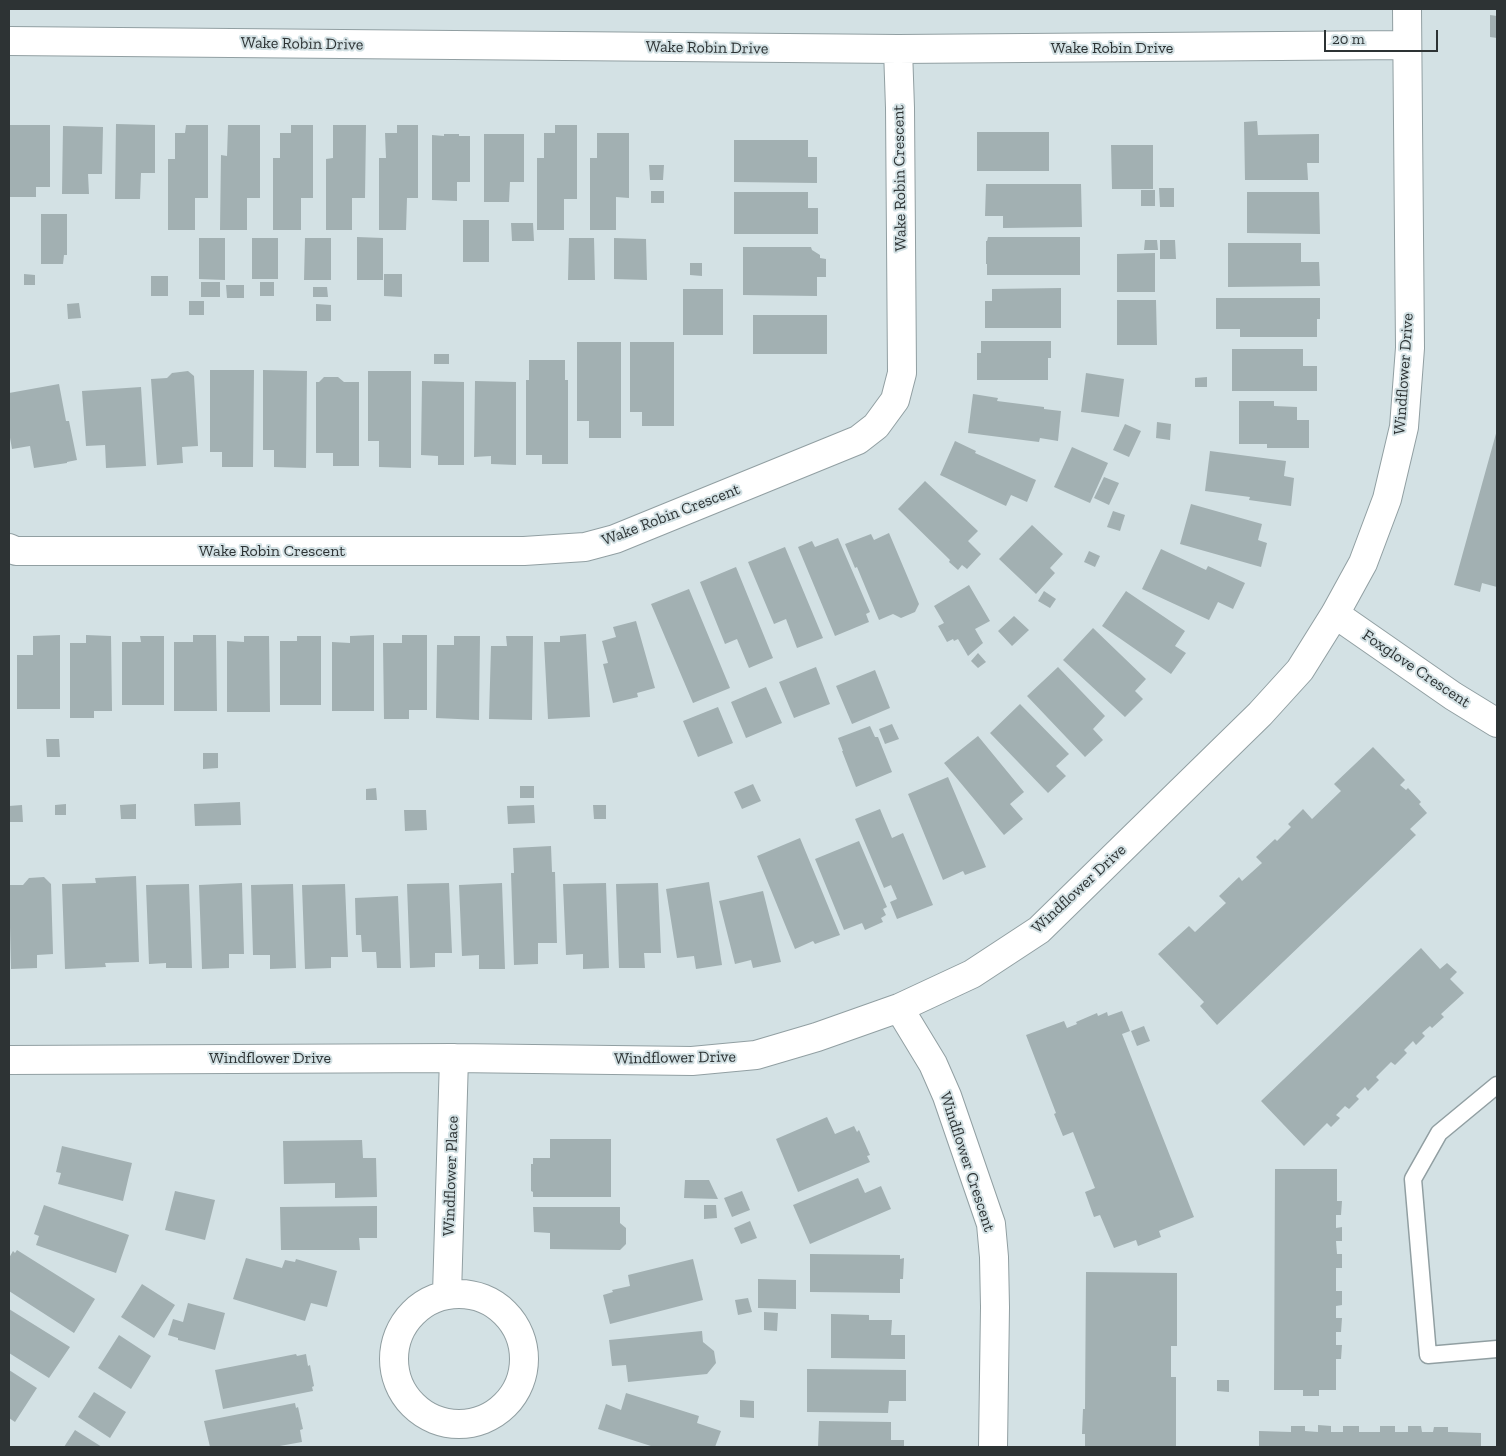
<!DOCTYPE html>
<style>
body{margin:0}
#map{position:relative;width:1506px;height:1456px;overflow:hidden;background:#d3e1e4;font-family:"Zilla Slab",serif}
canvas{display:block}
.frame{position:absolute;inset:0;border:10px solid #2d3334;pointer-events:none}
.scale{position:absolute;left:1324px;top:30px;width:114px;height:22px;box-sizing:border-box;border:2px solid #2d3334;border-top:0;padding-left:6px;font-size:15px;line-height:18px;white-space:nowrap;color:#2d3334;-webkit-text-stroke:4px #d3e1e4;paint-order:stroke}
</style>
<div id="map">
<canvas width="1506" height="1456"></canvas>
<div class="frame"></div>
<div class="scale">20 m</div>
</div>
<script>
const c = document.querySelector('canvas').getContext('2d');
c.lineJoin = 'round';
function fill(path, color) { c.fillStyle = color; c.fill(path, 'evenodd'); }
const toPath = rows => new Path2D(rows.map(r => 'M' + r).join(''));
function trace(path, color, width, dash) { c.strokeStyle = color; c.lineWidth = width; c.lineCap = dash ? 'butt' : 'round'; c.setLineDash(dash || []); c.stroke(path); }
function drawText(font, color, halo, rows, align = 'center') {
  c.font = font + ' "Zilla Slab",serif'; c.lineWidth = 4; c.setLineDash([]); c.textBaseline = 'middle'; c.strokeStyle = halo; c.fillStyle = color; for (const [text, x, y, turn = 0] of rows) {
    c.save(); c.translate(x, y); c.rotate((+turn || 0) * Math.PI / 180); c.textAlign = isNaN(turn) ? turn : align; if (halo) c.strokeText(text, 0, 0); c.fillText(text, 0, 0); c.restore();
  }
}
fill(toPath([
 [1490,15,1497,16,1497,38,1490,37],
 [1257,121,1258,135,1319,134,1319,163,1307,163,1308,180,1245,180,1244,122],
 [116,124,155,125,155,173,141,173,140,199,115,199],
 [10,125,50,125,50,187,36,187,36,197,9,197],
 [186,125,208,125,208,198,195,198,195,230,168,230,168,159,175,159,175,133,185,133],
 [228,125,260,125,260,198,247,198,247,230,220,230,221,155,227,156],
 [291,125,313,125,313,198,301,198,301,230,273,230,273,158,280,158,280,133,291,133],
 [333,125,366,125,365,198,352,198,352,230,326,230,326,159,333,158],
 [397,125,418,125,418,198,407,198,406,230,379,230,379,158,386,158,385,133,397,133],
 [555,125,577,125,577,199,564,199,564,230,537,230,537,158,544,158,544,133,555,133],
 [63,126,103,127,102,174,88,174,89,194,62,194],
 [977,132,1049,132,1049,171,977,171],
 [597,133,629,133,629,198,616,197,616,230,590,230,590,158,597,158],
 [444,134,459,134,459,136,470,136,470,182,457,182,457,201,432,200,432,135,444,136],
 [484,134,524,134,524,182,510,182,509,202,484,202],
 [734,140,808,140,808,157,817,157,817,183,734,182],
 [1111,145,1153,145,1153,189,1112,189],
 [649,165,664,165,663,180,650,180],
 [986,184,1081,184,1082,227,1003,228,1003,216,985,216],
 [1159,188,1174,188,1174,207,1160,207],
 [1141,190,1155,190,1155,206,1141,206],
 [651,191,664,191,664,203,651,203],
 [734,192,808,192,808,208,818,208,818,234,734,234],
 [1247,192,1319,192,1320,234,1247,233],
 [41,214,67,214,67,255,64,255,63,264,41,264],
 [463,220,489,220,489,262,463,262],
 [511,223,533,223,534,241,512,241],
 [357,237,383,238,383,280,357,280],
 [988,237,1080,237,1080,275,987,275,987,264,986,264,986,241,987,241],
 [199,238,225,238,225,280,199,279],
 [252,238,278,238,278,279,252,279],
 [305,238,331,238,331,280,304,280],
 [569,238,594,238,595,280,568,280],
 [614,238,646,239,647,280,614,279],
 [1145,240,1157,240,1158,250,1144,250],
 [1160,240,1175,240,1176,259,1160,259],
 [1228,243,1301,243,1301,262,1319,262,1320,286,1228,287],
 [743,247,811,247,812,250,820,255,820,258,826,259,826,277,817,277,817,296,743,295],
 [1155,253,1155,292,1117,292,1117,254],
 [690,263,702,263,702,276,690,275],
 [24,274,35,275,35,285,24,285],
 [384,274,402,274,402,297,384,296],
 [151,276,168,276,168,296,151,296],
 [201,282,220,282,220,297,201,297],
 [260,282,274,282,274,296,260,296],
 [226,285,244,285,244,298,227,298],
 [313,287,327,287,328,297,313,297],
 [1061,288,1061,328,985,328,985,301,992,301,992,289],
 [683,289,723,289,723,335,683,335],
 [1216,298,1320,298,1320,319,1317,319,1317,337,1240,337,1240,329,1216,329],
 [1117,300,1156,300,1157,345,1117,345],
 [189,301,204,301,204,315,189,315],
 [79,303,81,318,68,319,67,304],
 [316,304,331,305,331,321,316,321],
 [753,315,827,315,827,354,753,354],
 [981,341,1051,341,1051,358,1048,358,1048,380,977,380,977,353,981,353],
 [577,342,621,342,621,438,589,438,589,421,577,421],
 [630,342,674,342,674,426,642,426,642,412,630,412],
 [1232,349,1303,349,1303,366,1317,366,1317,391,1232,391],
 [434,354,449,354,449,364,434,364],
 [529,360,565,360,565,380,568,380,568,464,542,464,542,455,526,455,526,380,529,380],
 [210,370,254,370,253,467,222,467,222,452,210,452],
 [263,370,307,371,306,468,274,467,274,450,263,450],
 [188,371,194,376,198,446,182,447,183,463,157,465,151,379,167,378,172,373],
 [368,371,411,371,411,468,379,467,379,441,368,441],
 [1086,373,1124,379,1119,417,1081,412],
 [324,377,338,377,344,382,359,382,359,466,333,466,333,453,316,453,316,382,319,382],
 [1207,377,1207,387,1195,387,1195,378],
 [422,381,464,382,464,465,438,465,438,456,421,455],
 [475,381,516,382,516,465,491,464,491,456,474,457],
 [59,384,66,421,69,421,77,460,67,462,67,463,34,468,30,446,12,449,9,432,9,393],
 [141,387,146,466,106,468,105,445,86,446,82,391],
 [973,394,998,398,997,401,1044,407,1044,409,1061,411,1058,441,1040,438,1039,442,968,433],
 [1239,401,1274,401,1274,406,1297,407,1297,420,1309,420,1309,448,1267,448,1267,444,1239,444],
 [1157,422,1171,424,1170,440,1156,438],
 [1125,424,1141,431,1129,457,1113,450],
 [1497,430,1497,587,1482,583,1480,592,1454,585],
 [955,441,976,451,975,453,1036,480,1027,502,1011,495,1006,506,940,475],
 [1072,447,1108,463,1090,503,1054,487],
 [1210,451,1286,461,1284,476,1294,478,1291,506,1249,500,1250,497,1205,491],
 [1104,477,1119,483,1109,505,1094,498],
 [925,481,978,531,968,541,981,554,967,569,962,565,958,570,949,562,950,560,898,509],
 [1191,504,1262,524,1258,540,1267,543,1261,567,1180,544],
 [1113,511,1125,515,1120,531,1107,527],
 [1032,525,1063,554,1050,568,1055,573,1036,594,999,559],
 [889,533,919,604,915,612,901,618,893,614,879,620,857,567,855,568,845,544,871,534,874,540],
 [838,538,870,612,866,614,869,622,835,636,798,547,812,541,815,547],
 [785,547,823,638,797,648,786,619,774,624,748,562],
 [1161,549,1206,570,1208,566,1245,583,1233,609,1218,602,1209,620,1142,589],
 [1089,551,1100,556,1095,567,1084,562],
 [736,567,773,658,749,668,737,639,725,644,700,582],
 [969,585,990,621,975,629,983,643,968,656,958,639,954,641,953,639,947,642,938,626,944,623,934,606],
 [689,589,730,688,693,703,651,604],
 [1044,591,1056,599,1050,608,1038,601],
 [1126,591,1185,631,1175,646,1186,653,1171,674,1102,626],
 [1014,616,1029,630,1012,646,998,631],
 [636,621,655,688,637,693,638,697,613,703,603,664,608,663,602,641,616,637,613,627],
 [1093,628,1146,679,1135,691,1143,699,1125,717,1063,660],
 [586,634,590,717,548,719,544,642,560,642,560,636],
 [60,635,60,709,17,709,17,655,33,655,33,636],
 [86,635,111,636,112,711,94,711,94,718,70,718,70,643,86,643],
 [193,635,216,635,217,711,174,711,174,642,193,642],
 [374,635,374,711,332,711,332,642,350,643,350,636],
 [402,635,427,635,427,710,409,710,409,719,384,719,383,643,402,643],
 [140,636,164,636,164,705,122,705,122,642,141,642],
 [244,636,269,636,270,712,227,712,227,641,244,642],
 [297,636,321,636,321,705,280,705,280,641,297,641],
 [454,636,480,636,479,720,436,718,437,645,454,645],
 [506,636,533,636,532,720,489,719,491,646,507,646],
 [978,653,986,662,978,668,971,661],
 [816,667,830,704,794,718,779,682],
 [1058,667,1105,716,1093,729,1103,740,1085,757,1027,696],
 [875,670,890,708,852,724,836,686],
 [766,687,782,723,746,738,731,702],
 [1020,704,1069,754,1056,766,1066,776,1048,793,990,733],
 [718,707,733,743,698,757,683,721],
 [892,724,899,739,885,744,879,729],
 [870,726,875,737,878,737,892,772,856,787,842,751,843,751,838,738],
 [978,736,1024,792,1010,804,1023,819,1004,835,944,763],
 [46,739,59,739,60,757,47,757],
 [1373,747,1405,780,1400,785,1406,790,1408,788,1421,802,1419,804,1427,813,1410,829,1416,835,1217,1025,1200,1006,1204,1002,1158,954,1189,926,1195,932,1226,903,1219,896,1239,877,1242,881,1262,863,1256,857,1275,839,1277,841,1291,827,1288,824,1303,809,1312,819,1341,791,1334,784],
 [203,753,218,753,218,768,203,769],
 [948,777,986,867,965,875,963,871,943,880,908,794],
 [753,784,761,801,742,809,734,792],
 [520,786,534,786,534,798,520,798],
 [376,788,377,800,366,800,366,789],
 [240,802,241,825,195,826,194,804],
 [66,804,66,815,55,815,55,805],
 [136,804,136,819,121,819,120,805],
 [22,805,23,822,9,822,9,806],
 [534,805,535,823,508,824,507,806],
 [593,805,606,805,606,819,594,819],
 [880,809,892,838,903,833,933,905,897,919,890,902,897,899,891,885,884,888,855,819],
 [404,810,426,810,427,830,405,831],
 [800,838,840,935,815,944,813,941,795,949,757,856],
 [859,841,887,907,883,909,886,915,881,918,883,922,865,930,862,923,844,930,815,859],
 [551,846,552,872,555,872,557,943,538,943,538,964,514,965,511,873,514,873,513,848],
 [136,876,139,962,105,963,106,967,65,969,62,884,96,883,95,878],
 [44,877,51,884,53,954,37,955,37,968,11,969,9,885,23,885,29,878],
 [709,882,722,965,696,969,694,956,677,958,666,889],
 [242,883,244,954,229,954,229,968,202,969,199,885],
 [449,883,452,953,435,953,435,967,410,968,407,884],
 [502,883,505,969,479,969,479,955,462,956,459,885],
 [606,883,609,968,583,969,583,954,566,955,563,884],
 [658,883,661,953,644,953,645,968,619,968,616,884],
 [189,884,192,968,166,968,166,963,149,964,146,885],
 [293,884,296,968,270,969,270,955,253,955,251,885],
 [345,884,348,957,331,957,331,968,305,969,302,885],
 [763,891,781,962,753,968,751,960,735,964,719,901],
 [398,896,401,968,377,968,376,952,362,952,361,935,356,935,355,898],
 [1421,948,1440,969,1447,963,1457,972,1450,979,1464,993,1441,1014,1444,1017,1432,1028,1430,1026,1422,1033,1425,1036,1416,1045,1413,1041,1404,1050,1407,1053,1395,1065,1391,1062,1376,1077,1379,1080,1368,1091,1365,1087,1356,1096,1359,1099,1349,1109,1345,1106,1336,1115,1340,1118,1331,1127,1327,1123,1304,1146,1261,1101],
 [1122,1011,1130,1031,1122,1034,1194,1217,1159,1231,1161,1237,1138,1246,1136,1240,1114,1248,1100,1215,1094,1217,1085,1192,1095,1188,1073,1132,1063,1136,1054,1114,1056,1113,1026,1035,1064,1021,1067,1028,1077,1024,1076,1022,1097,1013,1098,1016,1107,1012,1108,1016],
 [1144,1026,1150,1041,1137,1046,1131,1031],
 [827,1117,835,1134,854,1126,857,1132,859,1130,870,1155,867,1156,870,1162,798,1192,776,1139],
 [550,1139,611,1139,611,1197,533,1197,533,1192,531,1191,531,1164,533,1164,533,1158,550,1158],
 [362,1140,363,1158,376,1158,377,1197,335,1198,335,1183,284,1184,283,1141],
 [62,1146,132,1163,123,1201,58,1184,61,1173,56,1172],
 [1275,1169,1337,1169,1337,1201,1342,1201,1341,1215,1336,1215,1336,1228,1342,1227,1342,1241,1336,1241,1337,1254,1342,1254,1342,1268,1336,1268,1336,1291,1342,1291,1342,1305,1336,1306,1336,1318,1342,1318,1341,1332,1336,1332,1336,1345,1342,1345,1341,1359,1336,1359,1336,1390,1319,1390,1319,1396,1303,1396,1303,1390,1274,1390],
 [858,1178,865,1193,881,1186,891,1209,810,1244,793,1205],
 [685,1180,709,1180,718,1199,684,1198],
 [175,1191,215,1200,205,1240,165,1230],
 [742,1191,750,1210,732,1217,724,1198],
 [44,1205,129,1235,116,1273,36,1245,39,1236,34,1234],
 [704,1205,716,1205,717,1218,704,1219],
 [377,1206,377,1238,359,1238,360,1250,281,1250,280,1207],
 [533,1207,620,1207,620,1223,626,1228,626,1244,620,1250,550,1249,550,1233,534,1232],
 [750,1221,757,1238,741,1244,734,1228],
 [17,1250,95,1299,74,1333,9,1291,9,1258,13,1251,15,1253],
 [810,1254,900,1255,900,1259,904,1258,903,1279,900,1279,900,1293,810,1292],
 [246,1258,282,1268,285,1260,295,1262,296,1259,337,1271,327,1307,311,1303,305,1321,233,1299],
 [693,1259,703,1300,610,1324,603,1295,613,1292,612,1290,630,1286,628,1275],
 [1086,1272,1177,1273,1177,1346,1171,1346,1171,1377,1176,1377,1176,1447,1085,1447,1085,1434,1082,1434,1083,1409,1085,1409],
 [758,1279,796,1280,796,1309,758,1308],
 [142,1284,175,1305,154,1338,121,1317],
 [748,1298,752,1312,738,1315,735,1300],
 [188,1303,225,1313,215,1350,178,1340,178,1338,168,1335,173,1319,183,1322],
 [9,1309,70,1347,49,1378,9,1353],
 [764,1312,778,1313,777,1331,764,1330],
 [831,1314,869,1315,869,1320,892,1320,891,1335,905,1335,905,1359,831,1358],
 [702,1331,703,1342,714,1351,716,1363,707,1374,628,1382,626,1365,612,1366,609,1340],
 [119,1335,151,1356,131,1389,98,1368],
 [296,1354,297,1356,306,1354,308,1366,310,1365,314,1386,312,1387,313,1391,223,1409,215,1370],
 [807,1369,906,1370,906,1401,889,1401,888,1413,807,1412],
 [9,1370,37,1388,15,1422,9,1418],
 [1217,1380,1229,1380,1229,1392,1217,1391],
 [94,1392,126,1412,110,1438,78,1417],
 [626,1393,699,1416,697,1423,721,1431,715,1447,654,1447,598,1429,606,1404,621,1410],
 [740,1400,754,1401,754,1418,740,1417],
 [295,1403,296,1408,298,1407,303,1429,300,1430,302,1442,274,1447,210,1447,204,1421],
 [819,1421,891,1422,891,1440,904,1440,904,1447,818,1447],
 [1318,1425,1331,1426,1331,1432,1343,1432,1343,1426,1359,1426,1359,1432,1380,1432,1380,1426,1395,1426,1395,1432,1408,1432,1408,1426,1421,1426,1422,1432,1433,1432,1434,1427,1448,1427,1448,1432,1481,1433,1481,1447,1259,1447,1259,1431,1291,1432,1291,1426,1305,1426,1305,1431,1318,1432],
 [75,1430,102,1447,64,1447]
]), '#a2b0b2');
const service = toPath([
 [1497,1085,1439,1133,1413,1179,1428,1355,1497,1349]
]);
const minor = toPath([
 [9,41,898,49,1406,45],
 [9,548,16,551,524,551,585,547,615,539,858,440,876,426,895,400,902,373,900,108,898,49],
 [1335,614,1453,696,1497,723],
 [899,1008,933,1064,947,1096,991,1224,994,1257,995,1307,993,1447],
 [9,1060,454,1058,692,1061,756,1055,817,1037,899,1008,972,974,1039,930,1260,714,1300,670,1335,614,1363,563,1387,499,1404,427,1410,348,1407,9],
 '394 1359a65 65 0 1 1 130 0a65 65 0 1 1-130 0Z',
 [447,1294,454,1058]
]);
trace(service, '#919fa2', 19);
trace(minor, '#919fa2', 30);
trace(service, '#fff', 16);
trace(minor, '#fff', 28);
drawText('16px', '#2d3334', '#d3e1e4', [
 ["Wake Robin Drive",302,44,1],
 ["Wake Robin Drive",707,48,1],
 ["Wake Robin Drive",1112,48],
 ["Wake Robin Crescent",900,178,-91],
 ["Windflower Drive",1404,374,-86],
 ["Wake Robin Crescent",671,515,-21],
 ["Wake Robin Crescent",272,551],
 ["Foxglove Crescent",1416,669,34],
 ["Windflower Drive",1079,889,-43],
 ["Windflower Drive",270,1058],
 ["Windflower Drive",675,1058,-1],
 ["Windflower Crescent",967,1162,72],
 ["Windflower Place",451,1176,-88]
]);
</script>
